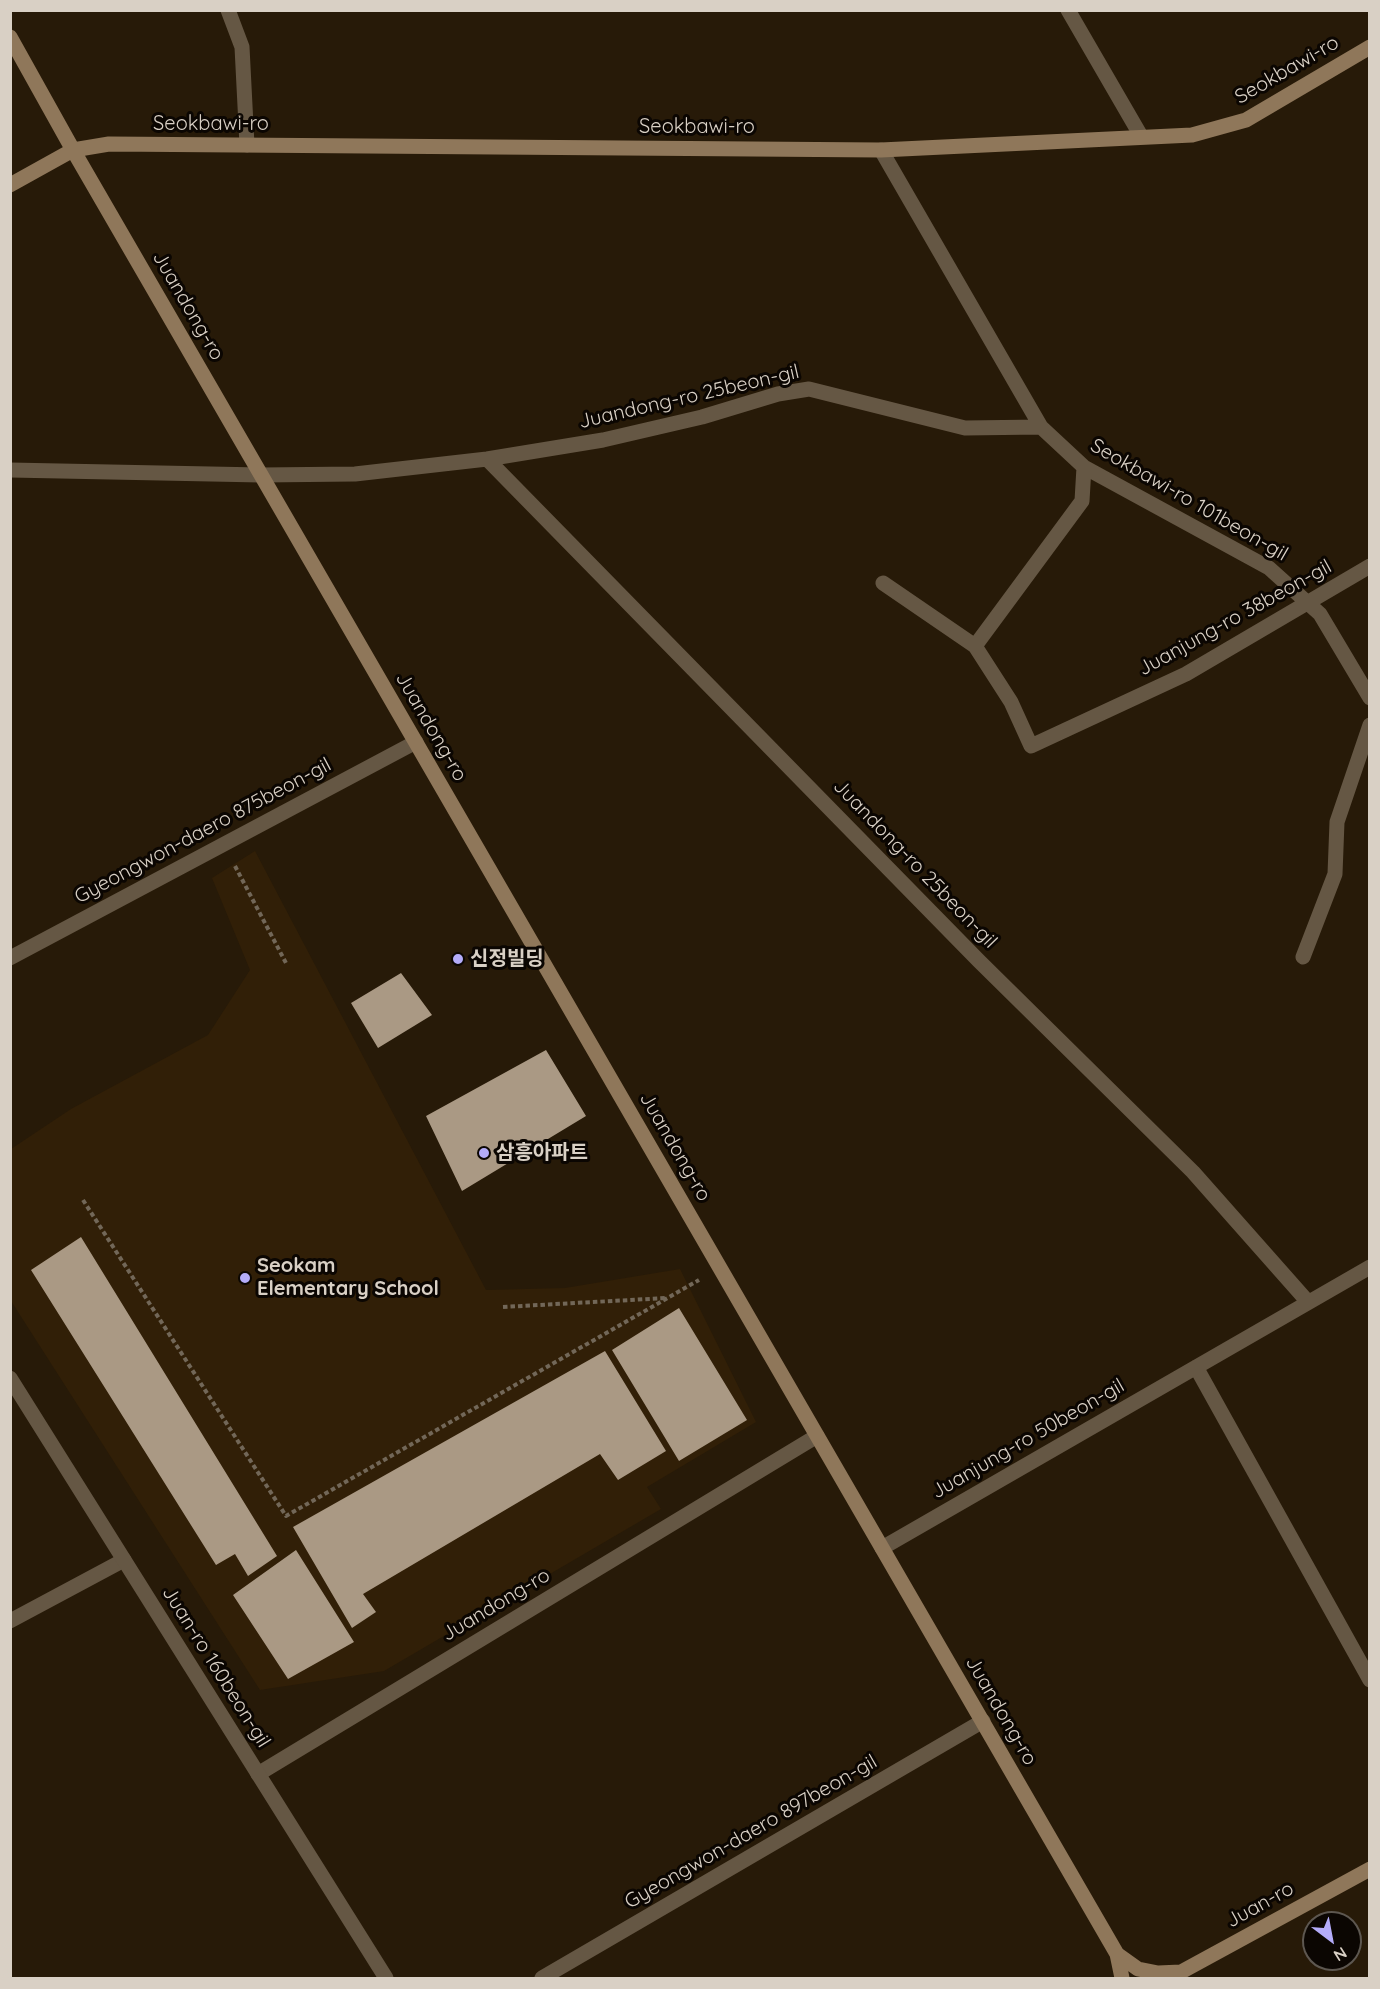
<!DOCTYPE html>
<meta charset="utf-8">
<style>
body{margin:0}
#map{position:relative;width:1380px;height:1989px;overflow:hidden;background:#271a08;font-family:Quicksand,sans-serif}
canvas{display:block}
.frame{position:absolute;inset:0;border:12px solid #d9d0c5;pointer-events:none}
.north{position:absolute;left:1302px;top:1911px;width:60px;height:60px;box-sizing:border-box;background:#0b0602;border:2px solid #5d5750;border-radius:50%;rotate:148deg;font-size:16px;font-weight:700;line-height:24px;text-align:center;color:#d9d0c5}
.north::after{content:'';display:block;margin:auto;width:21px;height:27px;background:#b4acf9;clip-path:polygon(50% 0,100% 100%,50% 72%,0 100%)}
</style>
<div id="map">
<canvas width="1380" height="1989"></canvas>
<div class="frame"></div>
<div class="north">N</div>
</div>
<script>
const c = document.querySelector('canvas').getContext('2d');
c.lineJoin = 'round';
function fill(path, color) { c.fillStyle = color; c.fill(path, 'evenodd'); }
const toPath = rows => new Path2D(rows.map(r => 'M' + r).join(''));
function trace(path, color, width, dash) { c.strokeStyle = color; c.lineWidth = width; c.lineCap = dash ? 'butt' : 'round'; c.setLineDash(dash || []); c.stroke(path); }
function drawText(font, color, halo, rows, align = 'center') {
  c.font = font + ' Quicksand,"Noto Sans KR",sans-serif'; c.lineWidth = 6; c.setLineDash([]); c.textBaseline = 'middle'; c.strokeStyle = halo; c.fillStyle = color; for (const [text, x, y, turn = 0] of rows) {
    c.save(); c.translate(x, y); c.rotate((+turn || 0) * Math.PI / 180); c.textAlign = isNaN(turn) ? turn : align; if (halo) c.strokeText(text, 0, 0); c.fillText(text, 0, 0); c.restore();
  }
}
fill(toPath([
 [255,851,486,1290,565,1288,680,1269,756,1422,647,1487,661,1509,384,1671,260,1690,11,1301,11,1149,71,1109,208,1035,250,970,212,878]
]), '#311f07');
fill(toPath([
 [401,973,432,1015,378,1048,351,1003],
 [546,1050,586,1116,462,1191,426,1116],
 [81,1237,277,1556,248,1576,235,1554,216,1565,31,1270],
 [679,1308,747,1420,679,1461,612,1350],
 [605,1351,666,1451,618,1480,600,1454,363,1594,376,1612,352,1628,293,1527],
 [296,1550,354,1642,288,1679,233,1595]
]), '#aa9984');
trace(toPath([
 [235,866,287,965],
 [83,1200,286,1516,699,1280],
 [503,1307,666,1298]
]), '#726758', 4, [4.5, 3]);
trace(toPath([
 [1068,10,1141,136],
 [10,470,261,475],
 [10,1621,124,1560],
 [258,1774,817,1436],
 [542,1978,983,1721]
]), '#655744', 15);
trace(toPath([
 [228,10,242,47,247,145],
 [881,150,1041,427,1084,467,1269,568,1320,614,1370,698],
 [487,459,979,961,1193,1172,1308,1302],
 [261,475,355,474,487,459,603,440,702,417,778,394,809,389,965,428,1041,427],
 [883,583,975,646,1011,702,1031,746,1186,674,1370,566],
 [975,646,1082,501,1084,467],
 [1303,957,1335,874,1337,822,1370,725],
 [10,958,416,742],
 [1196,1367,1370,1680],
 [10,1378,386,1978],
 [882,1548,1370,1267]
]), '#655744', 15);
trace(toPath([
 [10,37,73,150,1117,1954,1122,1978],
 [10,185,73,150,109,144,881,150,1192,135,1246,120,1370,47],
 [1117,1954,1138,1969,1158,1973,1181,1972],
 [1170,1978,1370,1869]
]), '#8f775a', 15);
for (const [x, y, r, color] of [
 [458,959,6,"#b4acf9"],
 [484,1153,6,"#b4acf9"],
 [245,1278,6,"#b4acf9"]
]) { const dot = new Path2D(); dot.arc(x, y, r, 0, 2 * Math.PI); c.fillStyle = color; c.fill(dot); trace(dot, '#0b0602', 2); }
drawText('20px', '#d9d0c5', '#0b0602', [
 ["Seokbawi-ro",1287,70,-30],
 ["Seokbawi-ro",211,124],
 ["Seokbawi-ro",697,127],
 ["Juandong-ro",188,306,60],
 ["Juandong-ro 25beon-gil",689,397,-13],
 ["Seokbawi-ro 101beon-gil",1189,500,30],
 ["Juanjung-ro 38beon-gil",1235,618,-29],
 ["Juandong-ro",431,727,60],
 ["Gyeongwon-daero 875beon-gil",203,831,-28],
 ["Juandong-ro 25beon-gil",915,864,46],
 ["Juandong-ro",675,1147,60],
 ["Juanjung-ro 50beon-gil",1028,1439,-30],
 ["Juandong-ro",496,1605,-31],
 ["Juan-ro 160beon-gil",216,1667,58],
 ["Juandong-ro",1001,1711,60],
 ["Gyeongwon-daero 897beon-gil",751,1832,-30],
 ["Juan-ro",1260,1905,-29]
]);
drawText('bold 20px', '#d9d0c5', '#0b0602', [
 ["신정빌딩",470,959],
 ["삼흥아파트",496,1153],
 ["Seokam",257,1266],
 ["Elementary School",257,1289]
], 'left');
</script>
